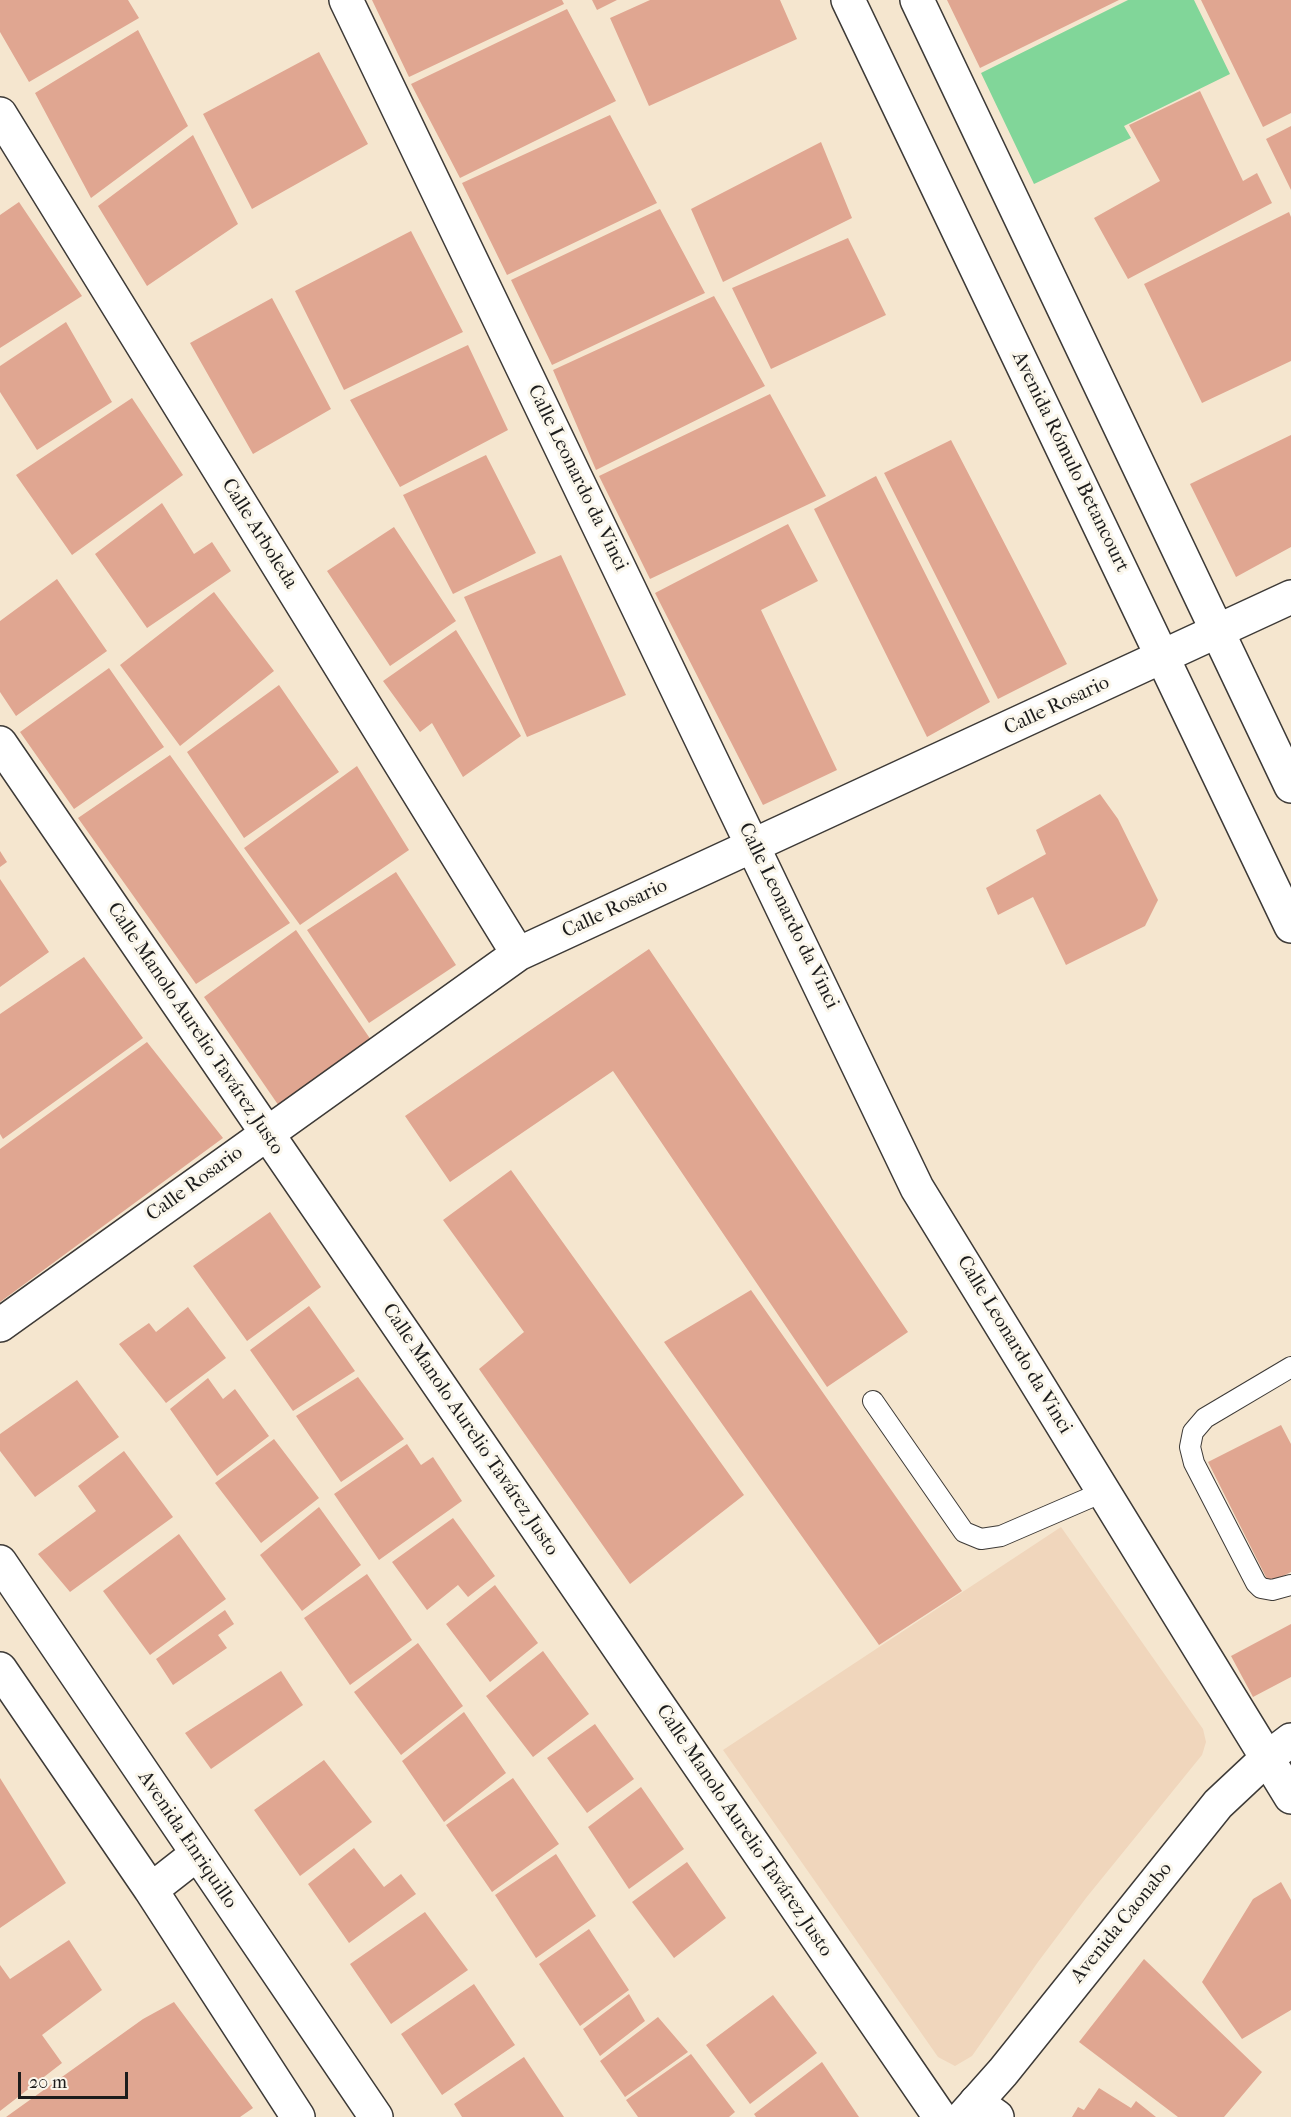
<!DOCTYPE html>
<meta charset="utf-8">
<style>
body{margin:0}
#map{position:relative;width:1291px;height:2117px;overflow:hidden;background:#f5e6cf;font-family:"IM FELL French Canon",serif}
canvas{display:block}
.scale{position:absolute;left:18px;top:2072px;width:110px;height:27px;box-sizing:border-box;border:3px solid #1c1c1c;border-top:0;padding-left:8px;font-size:18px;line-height:21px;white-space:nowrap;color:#1c1c1c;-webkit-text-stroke:4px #fbf7ec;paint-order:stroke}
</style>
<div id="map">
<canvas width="1291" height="2117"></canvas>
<div class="scale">20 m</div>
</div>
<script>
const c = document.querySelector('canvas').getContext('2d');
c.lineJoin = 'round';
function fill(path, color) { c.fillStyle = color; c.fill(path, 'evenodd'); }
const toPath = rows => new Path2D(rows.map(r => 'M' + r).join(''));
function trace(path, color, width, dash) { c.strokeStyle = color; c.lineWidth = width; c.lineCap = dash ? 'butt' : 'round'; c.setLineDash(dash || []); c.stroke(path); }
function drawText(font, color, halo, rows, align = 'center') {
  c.font = font + ' "IM FELL French Canon",serif'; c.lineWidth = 6; c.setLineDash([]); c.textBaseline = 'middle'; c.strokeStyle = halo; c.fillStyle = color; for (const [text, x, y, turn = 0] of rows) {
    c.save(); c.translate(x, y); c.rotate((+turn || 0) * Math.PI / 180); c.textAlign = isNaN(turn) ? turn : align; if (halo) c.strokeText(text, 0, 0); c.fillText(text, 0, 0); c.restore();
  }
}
fill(toPath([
 [1061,1527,1203,1729,1206,1742,1202,1755,1086,1898,1038,1962,972,2056,955,2066,938,2057,723,1750]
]), '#f0d6bc');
fill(toPath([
 [1128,0,1194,0,1230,74,1124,126,1131,138,1034,184,981,73]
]), '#81d699');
fill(toPath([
 [0,0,128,0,139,18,29,82,0,32],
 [372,0,562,0,564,4,409,77],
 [592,0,617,0,597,10],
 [650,0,780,0,797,39,649,106,610,18],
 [947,0,1119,0,980,68],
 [1201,0,1291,0,1291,113,1263,127],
 [567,9,616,101,460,178,411,84],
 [138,30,188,126,91,198,35,93],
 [319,52,368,144,252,209,203,114],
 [1200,91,1243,181,1257,173,1272,203,1128,279,1094,218,1160,181,1129,125],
 [610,115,657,203,507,275,462,183],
 [1291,126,1291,190,1266,139],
 [193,135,238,224,147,286,98,206],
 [821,142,852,218,723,282,691,209],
 [19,202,82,296,0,348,0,215],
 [660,209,705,293,552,365,511,280],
 [1289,212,1291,217,1291,361,1202,403,1144,284],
 [411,231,463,332,344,390,295,291],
 [848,238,886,315,771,369,732,288],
 [714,296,765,386,596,470,553,370],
 [272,298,331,409,253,454,190,343],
 [66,322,112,402,37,450,0,392,0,366],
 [468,345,508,430,400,487,350,400],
 [770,394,826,496,650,579,599,476],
 [132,398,183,475,72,555,16,475],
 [1291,435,1291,547,1236,577,1190,484],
 [951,440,1067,664,998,699,884,473],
 [486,455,536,553,453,594,403,495],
 [876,476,990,702,927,737,814,509],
 [162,503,194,554,212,542,231,571,147,628,95,554],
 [788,524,818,581,761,610,837,770,763,805,655,593],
 [394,527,456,621,390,666,327,571],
 [561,555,626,695,527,737,464,597],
 [57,579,107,651,16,716,0,692,0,621],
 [214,592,274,671,180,746,120,665],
 [456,630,521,736,463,777,432,723,420,732,383,681],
 [109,668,164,747,74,809,20,732],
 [279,685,339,772,244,838,187,752],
 [170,755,290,923,196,984,78,818],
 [357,766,409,850,300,925,244,848],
 [1100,794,1118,819,1158,900,1145,926,1066,965,1033,897,998,915,986,888,1046,854,1036,830],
 [0,851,7,862,0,867],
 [396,872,456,965,369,1023,307,930],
 [0,879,49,952,0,987],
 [296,930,371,1040,281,1109,204,997],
 [649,949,908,1332,827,1387,613,1071,450,1182,405,1116],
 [84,957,143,1038,3,1139,0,1134,0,1014],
 [147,1042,223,1138,0,1302,0,1149],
 [511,1170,744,1495,630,1584,479,1369,524,1332,443,1220],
 [270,1212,321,1287,247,1341,193,1266],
 [751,1290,962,1591,879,1645,664,1342],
 [309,1306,355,1371,293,1411,250,1350],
 [188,1307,226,1358,166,1403,119,1344,149,1323,156,1332],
 [358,1377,404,1439,341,1482,296,1416],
 [208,1378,223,1399,235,1389,269,1436,217,1476,170,1409],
 [77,1380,119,1437,35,1497,0,1451,0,1434],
 [1281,1425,1291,1444,1291,1572,1269,1583,1208,1462],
 [274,1439,319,1498,261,1543,215,1483],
 [407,1444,421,1465,433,1457,462,1501,379,1560,334,1494],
 [124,1451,173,1517,70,1592,38,1554,96,1511,78,1486],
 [319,1507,361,1565,302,1611,260,1555],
 [453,1518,495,1576,468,1597,458,1585,427,1610,392,1562],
 [179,1534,226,1599,150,1655,103,1591],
 [367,1574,412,1640,350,1685,304,1618],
 [495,1585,538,1643,490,1682,446,1624],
 [225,1610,234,1624,218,1635,227,1648,173,1685,156,1659],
 [1291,1624,1291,1677,1253,1697,1231,1656],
 [418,1643,463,1706,401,1755,354,1692],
 [543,1651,589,1714,533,1757,486,1696],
 [281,1671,303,1705,211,1769,185,1733],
 [464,1712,506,1773,444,1822,402,1761],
 [595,1724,634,1779,587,1813,547,1758],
 [324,1760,372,1822,300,1876,254,1810],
 [0,1778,66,1883,0,1928],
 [513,1778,559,1844,492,1892,446,1825],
 [641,1787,684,1849,629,1889,588,1827],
 [354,1848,384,1887,401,1874,416,1894,349,1943,308,1884],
 [556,1854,596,1916,536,1958,495,1895],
 [687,1862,726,1918,674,1958,632,1902],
 [1281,1882,1291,1900,1291,2010,1242,2039,1202,1982,1253,1899],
 [425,1912,468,1970,391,2024,350,1964],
 [589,1929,629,1990,580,2026,539,1964],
 [69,1940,102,1990,42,2035,62,2063,0,2111,0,1965,10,1979],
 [1144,1959,1262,2072,1224,2117,1178,2117,1079,2042],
 [474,1984,515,2045,442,2095,401,2034],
 [629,1994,645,2021,600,2056,583,2029],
 [773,1995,817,2053,750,2104,706,2045],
 [174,2002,253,2108,240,2117,6,2117,143,2019],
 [658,2017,688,2052,625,2097,600,2061],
 [691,2054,735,2112,729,2117,638,2117,626,2100],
 [524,2057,564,2117,462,2117,454,2104],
 [822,2062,859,2117,756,2117,754,2114],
 [1099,2088,1131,2108,1136,2101,1156,2117,1072,2117,1078,2107,1084,2110]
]), '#e0a691');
const lane = toPath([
 [1291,1367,1205,1418,1193,1432,1190,1447,1194,1463,1256,1583,1261,1588,1272,1590,1291,1585],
 [873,1401,964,1532,981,1539,1001,1536,1103,1492]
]);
const street = toPath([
 [346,0,917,1188,1291,1797],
 [0,114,518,954],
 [0,743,940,2117],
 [0,1325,518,954,1291,597],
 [976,2102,997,2117]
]);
const secondary = toPath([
 [848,0,1291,926],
 [917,0,1291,786],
 [0,1562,376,2117],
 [0,1669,151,1890,298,2117],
 [151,1890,197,1854],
 [963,2117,1003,2072,1218,1804,1266,1759,1291,1740]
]);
trace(lane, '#3d3a37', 22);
trace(street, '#3d3a37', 36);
trace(secondary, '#3d3a37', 36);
trace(lane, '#fff', 20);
trace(street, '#fff', 33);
trace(secondary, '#fff', 33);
drawText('20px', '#1c1c1c', '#fbf7ec', [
 ["Avenida Rómulo Betancourt",1070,462,64],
 ["Calle Leonardo da Vinci",577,478,64],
 ["Calle Arboleda",259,534,58],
 ["Calle Rosario",1057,706,-25],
 ["Calle Rosario",615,909,-25],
 ["Calle Leonardo da Vinci",788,916,64],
 ["Calle Manolo Aurelio Tavárez Justo",195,1029,56],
 ["Calle Rosario",195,1184,-36],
 ["Calle Leonardo da Vinci",1014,1345,59],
 ["Calle Manolo Aurelio Tavárez Justo",470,1430,56],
 ["Calle Manolo Aurelio Tavárez Justo",744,1831,56],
 ["Avenida Enriquillo",187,1840,56],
 ["Avenida Caonabo",1122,1923,-51]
]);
</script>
